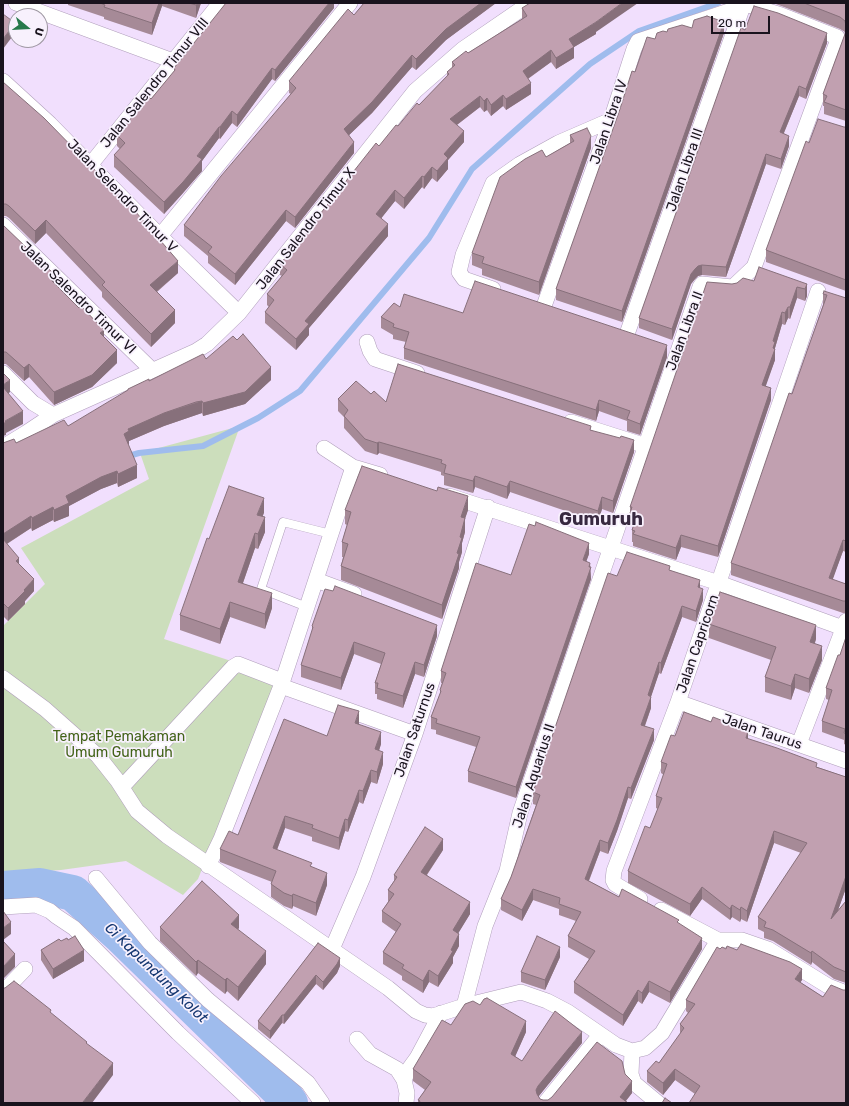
<!DOCTYPE html>
<style>
body{margin:0}
#map{position:relative;width:849px;height:1106px;overflow:hidden;background:#f1dffd;font-family:Rubik,sans-serif}
canvas{display:block}
.frame{position:absolute;inset:0;border:4px solid #19131d;pointer-events:none}
.north{position:absolute;left:8px;top:8px;width:40px;height:40px;box-sizing:border-box;background:#f8f1fd;border:1px solid #9f98a3;border-radius:50%;rotate:108deg;font-size:11px;font-weight:700;line-height:16px;text-align:center;color:#19131d}
.north::after{content:'';display:block;margin:auto;width:14px;height:18px;background:#27794b;clip-path:polygon(50% 0,100% 100%,50% 72%,0 100%)}
.scale{position:absolute;left:711px;top:16px;width:59px;height:18px;box-sizing:border-box;border:2px solid #19131d;border-top:0;padding-left:5px;font-size:12px;line-height:14px;white-space:nowrap;color:#19131d;-webkit-text-stroke:3px #f8f1fd;paint-order:stroke}
</style>
<div id="map">
<canvas width="849" height="1106"></canvas>
<div class="frame"></div>
<div class="north">U</div>
<div class="scale">20 m</div>
</div>
<script>
const c = document.querySelector('canvas').getContext('2d');
c.lineJoin = 'round';
function fill(path, color) { c.fillStyle = color; c.fill(path, 'evenodd'); }
const toPath = rows => new Path2D(rows.map(r => 'M' + r).join(''));
function trace(path, color, width, dash) { c.strokeStyle = color; c.lineWidth = width; c.lineCap = dash ? 'butt' : 'round'; c.setLineDash(dash || []); c.stroke(path); }
function drawText(font, color, halo, rows, align = 'center') {
  c.font = font + ' Rubik,sans-serif'; c.lineWidth = 3.5; c.setLineDash([]); c.textBaseline = 'middle'; c.strokeStyle = halo; c.fillStyle = color; for (const [text, x, y, turn = 0] of rows) {
    c.save(); c.translate(x, y); c.rotate((+turn || 0) * Math.PI / 180); c.textAlign = isNaN(turn) ? turn : align; if (halo) c.strokeText(text, 0, 0); c.fillText(text, 0, 0); c.restore();
  }
}
fill(toPath([
 [240,426,164,639,280,677,198,879,183,895,126,861,61,870,3,874,3,626,45,584,21,548,149,479,140,453]
]), '#ccdebc');
trace(toPath([
 [125,457,139,453,203,446,258,418,300,391,429,238,472,169,590,64,639,31,718,3]
]), '#9fbced', 6);
trace(toPath([
 [3,889,40,886,73,893,121,936,284,1095,290,1103]
]), '#9fbced', 36);
const lane = toPath([
 [307,607,261,589,283,522,331,534]
]);
const street = toPath([
 [16,3,173,61],
 [3,81,50,124,160,236,239,313],
 [91,164,220,3],
 [3,225,152,370],
 [160,236,350,3],
 [493,289,464,279,459,272,463,255,493,183,520,164,558,143,611,120],
 [627,334,743,6],
 [367,342,370,351,375,359,417,373],
 [3,373,33,403,53,415],
 [571,422,640,444],
 [3,447,26,433,53,415,196,351,207,344,239,313,415,91,463,49,530,3],
 [324,448,353,467,380,475],
 [449,496,719,583,843,628],
 [316,580,354,594],
 [3,678,45,709,98,756,117,780,137,811,167,836,388,988,416,1011,425,1015,433,1016,464,1006,521,992,547,1001,568,1012,616,1045,632,1051,645,1048,662,1033,718,940],
 [281,686,415,734],
 [678,702,846,761],
 [799,744,846,621],
 [122,787,233,667,238,664,282,681],
 [208,866,221,839,281,686,353,467],
 [96,878,150,943,208,1000,308,1083,322,1103],
 [640,899,615,884,613,880,614,871,678,702,818,291],
 [3,907,36,905,50,911,56,916,74,928,178,1033,253,1103],
 [661,910,718,940,742,940,768,949,828,986,846,993],
 [332,949,363,877,415,734,488,507],
 [3,992,25,969],
 [464,1006,485,926,507,871,520,813,700,287,702,284,732,287,735,285,754,267,837,42,837,37,781,15,752,6,747,5,638,41,634,49,611,120,544,306],
 [357,1039,370,1054,397,1069,404,1080],
 [632,1051,631,1074,634,1083,658,1103],
 [406,1103,407,1093,404,1080,409,1069,417,1058,441,1013],
 [545,1103,600,1035]
]);
trace(lane, '#b09fbb', 9);
trace(street, '#b09fbb', 16);
trace(lane, '#fff', 8);
trace(street, '#fff', 15);
fill(toPath([
 [68,3,201,3,196,18,162,6,152,35,104,19,104,17,68,5],
 [334,3,334,8,275,81,272,79,237,127,232,123,220,139,219,138,202,161,202,171,183,193,164,214,114,167,114,155,120,149,117,146,117,135,151,99,174,72,174,68],
 [364,3,496,3,446,40,416,70,412,67,372,113,349,135,354,153,295,228,286,221,235,285,208,263,208,256,184,236,184,225,291,94,289,93,289,81,354,15],
 [773,3,846,3,846,121,824,114,824,106,823,106,823,94,845,34,845,32,840,29,784,7],
 [522,8,596,32,596,34,574,47,574,58,556,69,551,62,528,79,531,94,506,110,503,106,491,116,487,110,484,112,480,107,457,125,464,142,448,160,448,169,437,182,432,178,424,189,422,187,404,209,395,201,381,218,388,236,309,328,309,335,296,350,265,323,265,312,269,307,267,305,267,294,282,276,280,275,280,264,309,231,309,228,379,146,398,126,447,77,447,72,452,68,452,62,468,53,522,19],
 [692,28,724,33,622,322,556,300,556,289,635,72,655,39,667,32],
 [745,30,827,43,806,99,799,96,784,133,789,146,781,169,766,164,726,277,702,275,698,276,695,279,691,284,672,340,639,328,639,318],
 [3,82,178,273,157,292,175,323,151,347,102,297,102,292,46,233,35,244,9,218,6,216,3,216],
 [844,127,846,127,846,291,766,262,766,250,809,143],
 [570,135,591,148,539,295,482,275,482,269,472,265,472,253,546,157,570,143],
 [3,225,54,283,104,337,117,363,92,387,54,405,29,377,24,381,6,364,3,364],
 [754,281,807,284,807,296,805,301,797,298,790,319,788,318,785,325,782,324,775,348,775,360,765,386,771,400,718,557,681,547,676,560,633,546,633,542,632,542,632,530,634,525,630,524,630,507,732,284],
 [823,294,846,298,846,552,843,551,832,580,846,584,846,613,843,613,731,575,731,563,792,394,823,305],
 [400,307,463,313,667,357,640,435,627,431,627,421,599,411,596,421,404,359,404,348,406,342,393,339,393,335,381,328,381,317],
 [206,359,271,380,245,404,203,416,202,413,196,415,164,426,129,441,129,444,128,444,137,478,118,487,117,483,101,489,69,506,69,516,54,522,53,520,32,531,31,528,7,544,19,564,34,591,25,601,25,604,8,621,3,616,3,443,16,443,68,426,149,381],
 [371,394,386,402,591,430,634,452,613,513,602,509,598,522,510,492,507,499,475,487,473,493,444,485,444,476,441,475,441,472,379,453,377,455,365,451,344,428,344,417,338,411,338,399],
 [345,510,468,510,465,518,465,532,462,543,462,552,459,562,459,568,442,619,341,580,341,566,343,557,342,557,342,542,347,525,345,524],
 [264,513,262,516,265,532,258,549,255,548,243,583,272,608,265,629,230,617,220,644,180,630,180,615],
 [589,554,586,561,590,567,591,579,516,798,468,782,468,771,476,747,436,734,436,730,431,729,431,717,440,694,440,690,442,683,441,683,441,671,511,575],
 [670,570,700,588,703,600,696,622,682,617,661,674,659,673,651,696,651,708,645,726,654,740,631,799,628,798,617,831,608,854,600,851,589,881,619,897,679,924,702,949,670,1003,649,992,642,1004,638,1001,623,1026,574,993,574,982,589,959,568,947,568,936,576,921,559,915,559,909,533,900,522,921,501,910,501,899,511,877,536,805,533,804,533,792,617,576],
 [709,624,816,639,815,643,822,660,809,693,795,688,791,700,765,692,765,677,771,660,709,638],
 [312,626,437,636,424,677,415,674,403,708,377,699,377,694,375,694,375,683,381,664,354,654,341,690,301,677,301,665,312,631],
 [846,637,846,745,844,744,844,740,822,732,822,721,829,700,826,699,826,688,840,655],
 [711,722,731,725,748,739,817,767,846,777,846,888,838,910,846,901,846,983,834,979,812,962,811,965,773,941,764,938,764,932,758,929,758,917,801,853,774,843,747,922,741,919,740,922,732,917,730,920,702,899,690,916,628,883,628,871,650,828,658,809,656,808,656,796,664,775,661,773,661,762,675,736],
 [359,724,381,744,379,751,383,764,377,784,371,782,363,804,359,802,348,832,345,831,339,850,312,841,312,837,285,828,277,850,312,867,327,885,316,916,293,906,292,909,284,906,271,897,271,884,272,882,220,862,220,849,238,835,327,736],
 [443,850,427,875,470,914,458,933,459,946,453,957,453,963,438,987,429,982,423,993,402,980,402,976,383,964,383,952,396,932,382,922,382,911,388,902,388,890,394,881,394,875],
 [160,927,239,928,238,929,266,964,238,1001,227,991,225,994,198,973,196,976,160,941],
 [68,940,84,961,53,979,41,960,41,950,61,941],
 [318,943,340,966,337,973,323,990,316,984,284,1024,282,1023,270,1039,258,1029,258,1021],
 [720,949,802,980,800,982,823,997,843,990,695,1094,675,1080,663,1095,647,1082,647,1071,659,1063,680,1034,680,1024,688,1013,686,1011,686,1000],
 [560,957,545,990,521,982,521,972],
 [451,1025,526,1032,515,1056,522,1061,582,1043,538,1097,540,1099,543,1100,548,1100,625,1074,632,1093,626,1101,628,1103,418,1103,418,1100,425,1090,413,1081,413,1069]
]), '#a68a97');
fill(toPath([
 [159,3,162,3,162,6,152,35,152,23],
 [197,3,201,3,196,18,196,5],
 [329,3,334,3,334,8,275,81,275,70],
 [481,3,496,3,446,40,416,70,416,59,446,29],
 [622,3,638,3,596,32,596,34,574,47,574,58,556,69,556,58,569,39,596,22],
 [724,22,724,33,622,322,622,311],
 [15,23,15,33,3,49,3,39],
 [827,33,827,43,806,99,806,89],
 [551,50,551,62,523,82,523,71],
 [412,55,412,67,372,113,344,140,344,129],
 [272,68,272,79,237,127,237,115],
 [531,83,531,94,506,110,506,99],
 [799,86,799,96,780,142,780,132],
 [503,95,503,106,491,116,491,105],
 [480,96,480,107,450,130,450,119],
 [487,98,487,110,484,112,484,101],
 [232,111,232,123,220,139,220,127],
 [219,127,219,138,202,161,202,171,183,193,164,214,164,202],
 [464,131,464,142,448,160,448,169,437,182,437,171,444,154],
 [591,136,591,148,539,295,539,282],
 [789,136,789,146,781,169,781,159],
 [354,142,354,153,295,228,295,217],
 [766,154,766,164,726,277,726,267],
 [432,167,432,178,424,189,424,177],
 [422,176,422,187,404,209,404,198],
 [395,190,395,201,376,225,376,214],
 [286,210,286,221,235,285,235,274],
 [46,220,46,233,35,244,35,231],
 [388,224,388,236,309,328,309,335,296,350,296,339,305,321],
 [178,261,178,273,150,297,150,285],
 [702,265,702,275,698,276,695,279,691,284,672,340,672,329,691,274,695,269,698,266],
 [54,274,54,287,50,279],
 [807,284,807,296,805,301,805,289],
 [797,287,797,298,790,319,790,307],
 [788,307,788,318,785,325,785,313],
 [175,310,175,323,151,347,151,334],
 [782,312,782,324,775,348,775,360,762,397,762,385,773,341],
 [104,330,104,342,100,333],
 [667,345,667,357,640,435,640,424],
 [117,350,117,363,92,387,54,405,54,392],
 [29,364,29,377,24,381,24,368],
 [271,367,271,380,245,404,203,416,203,403],
 [10,380,10,392,3,398,3,385],
 [771,388,771,400,718,557,718,546],
 [599,400,599,411,596,421,596,410],
 [202,401,202,413,164,426,129,441,129,444,124,447,124,434,128,429,164,413],
 [23,411,23,424,6,433,6,435,3,436,3,424,5,421],
 [634,440,634,452,613,513,613,501],
 [379,442,379,453,377,455,377,443],
 [137,465,137,478,118,487,118,474],
 [117,471,117,483,101,489,69,506,69,516,54,522,54,510,66,496,101,477],
 [475,476,475,487,473,493,473,481],
 [510,481,510,492,507,499,507,487],
 [468,496,468,510,461,531,461,517],
 [602,497,602,509,598,522,598,511],
 [264,498,264,513,257,530,257,515],
 [53,507,53,520,32,531,32,518],
 [31,516,31,528,3,546,3,534],
 [265,517,265,532,258,549,258,534],
 [465,518,465,532,462,543,462,552,459,562,459,568,442,619,442,605,457,553,460,537],
 [255,533,255,548,238,597,238,582],
 [681,535,681,547,676,560,676,548],
 [843,540,843,551,829,590,829,578],
 [589,543,589,554,583,571,583,560],
 [19,558,19,571,16,561],
 [590,563,591,579,516,798,516,787],
 [34,579,34,591,25,601,25,604,8,621,8,608,24,590],
 [700,580,700,592,698,587],
 [703,589,703,600,696,622,696,611],
 [272,593,272,608,265,629,265,614],
 [230,602,230,617,220,644,220,629],
 [682,606,682,617,661,674,661,663],
 [437,625,437,636,424,677,424,665],
 [816,625,816,639,810,656,810,642],
 [354,642,354,654,341,690,341,678],
 [822,646,822,660,809,693,809,679],
 [415,662,415,674,403,708,403,696],
 [659,662,659,673,648,706,648,695],
 [795,674,795,688,791,700,791,686],
 [651,697,651,708,641,736,641,725],
 [359,711,359,724,355,735,355,723],
 [654,729,654,740,631,799,631,788],
 [748,731,748,743,746,738],
 [381,732,381,744,375,762,375,749],
 [383,752,383,764,377,784,377,772],
 [371,770,371,782,363,804,363,791],
 [628,787,628,798,617,831,608,854,608,843],
 [359,790,359,802,348,832,348,820],
 [285,816,285,828,273,860,273,848],
 [345,819,345,831,339,850,339,838],
 [774,831,774,843,747,922,747,911],
 [443,839,443,850,421,883,421,872],
 [600,840,600,851,585,890,585,879],
 [327,873,327,885,316,916,316,903],
 [846,876,846,888,831,930,831,919],
 [702,887,702,899,690,916,690,904],
 [533,889,533,900,522,921,522,910],
 [293,894,293,906,292,909,292,896],
 [470,902,470,914,453,942,453,930],
 [732,905,732,917,730,920,730,909],
 [741,907,741,919,740,922,740,910],
 [239,915,239,928,231,937,231,924],
 [11,922,11,934,3,940,3,928],
 [459,934,459,946,453,957,453,963,438,987,438,976],
 [702,938,702,949,670,1003,670,992],
 [560,947,560,957,545,990,545,980],
 [84,950,84,961,53,979,53,969],
 [266,951,266,964,238,1001,238,987],
 [812,951,812,962,811,965,811,953],
 [15,954,15,967,3,979,3,967],
 [340,958,340,966,337,973,323,990,323,982],
 [198,960,198,973,196,976,196,962],
 [802,969,802,980,795,991,795,979],
 [429,970,429,982,423,993,423,981],
 [316,975,316,984,284,1024,284,1015],
 [227,978,227,991,225,994,225,980],
 [649,981,649,992,642,1004,642,993],
 [638,990,638,1001,623,1026,623,1015],
 [282,1015,282,1023,270,1039,270,1031],
 [526,1021,526,1032,511,1066,511,1054],
 [582,1032,582,1043,538,1097,536,1101,536,1090,538,1086],
 [113,1063,113,1075,92,1103,83,1103,83,1102],
 [675,1069,675,1080,663,1095,663,1083],
 [632,1081,632,1093,624,1103,620,1097]
]), '#87707b');
const building = toPath([
 [100,3,159,3,152,23,104,7,105,5,100,3],
 [189,3,197,3,196,5,189,3],
 [226,3,329,3,275,70,272,68,237,115,232,111,220,127,219,127,197,156,202,159,183,182,164,202,114,155,125,143,117,135,149,97,151,99,175,70,174,68,226,3],
 [364,3,481,3,446,29,416,59,412,55,372,102,344,129,354,142,295,217,286,210,235,274,208,252,212,247,184,225,221,176,296,88,289,81,348,9,354,15,364,3],
 [530,3,622,3,596,22,569,39,574,47,556,58,551,50,523,71,531,83,506,99,503,95,491,105,487,98,484,101,480,96,450,119,464,131,444,154,448,158,437,171,432,167,424,177,422,176,404,198,395,190,376,214,388,224,305,321,309,324,296,339,265,312,274,300,267,294,287,270,280,264,310,229,309,228,376,143,379,146,396,125,398,126,417,103,419,105,449,74,447,72,455,65,452,62,466,51,468,53,527,16,522,8,530,3],
 [804,3,846,3,846,26,845,21,840,17,804,3],
 [754,6,778,13,827,33,806,89,799,86,780,132,789,136,781,159,766,154,726,267,702,265,698,266,695,269,691,274,672,329,639,318,741,28,745,30,754,6],
 [3,14,15,23,3,39,3,14],
 [707,16,724,22,622,311,556,289,619,112,632,71,635,72,647,37,655,39,657,33,663,31,667,32,668,29,682,25,692,28,694,20,707,16],
 [846,26,846,110,824,102,827,96,823,94,845,34,846,26],
 [3,82,44,118,135,211,178,261,150,285,175,310,151,334,102,285,105,282,46,220,35,231,9,206,6,204,3,204,3,82],
 [818,119,844,127,846,127,846,280,766,250,806,141,809,143,818,119],
 [587,128,591,136,539,282,482,263,484,257,472,253,500,177,525,159,542,150,546,157,574,141,570,135,587,128],
 [3,225,54,274,50,279,79,308,81,306,104,330,100,333,117,350,92,375,54,392,29,364,24,368,6,352,3,352,3,225],
 [759,267,807,284,805,289,797,287,790,307,788,307,785,313,782,312,773,341,775,342,773,348,775,349,762,385,771,388,718,546,681,535,676,548,633,534,635,531,632,530,637,515,630,513,632,507,630,507,707,282,732,284,737,283,743,278,754,281,759,267],
 [475,281,667,345,640,424,627,419,630,411,599,400,596,410,404,348,409,332,393,327,394,324,381,317,394,303,400,307,404,294,463,313,475,281],
 [824,291,846,298,846,541,843,540,829,578,846,584,846,601,843,601,731,563,789,393,792,394,807,351,827,295,823,294,824,291],
 [243,334,271,367,245,392,203,403,202,401,196,402,164,413,128,429,129,431,124,434,137,465,118,474,117,471,101,477,66,496,69,503,54,510,53,507,32,518,31,516,3,534,3,443,14,439,16,443,64,420,68,426,128,390,128,389,149,379,149,381,203,354,206,359,233,336,237,340,243,334],
 [398,364,591,426,590,430,620,438,621,436,634,440,613,501,602,497,598,511,510,481,507,487,475,476,473,481,444,473,446,465,441,463,442,460,379,442,377,443,365,439,344,416,348,410,338,399,356,381,371,394,374,391,386,402,398,364],
 [3,373,10,380,3,385,3,373],
 [3,387,23,411,5,421,6,422,3,424,3,387],
 [362,466,437,491,438,487,468,496,461,517,465,518,460,537,462,538,457,553,459,554,442,605,341,566,348,544,342,542,351,512,345,510,362,466],
 [229,486,264,498,257,515,265,517,258,534,255,533,238,582,272,593,265,614,230,602,220,629,180,615,207,538,209,539,229,486],
 [536,522,589,543,583,560,590,563,589,567,591,567,516,787,468,771,480,737,436,723,437,719,431,717,441,691,440,690,446,673,441,671,476,563,511,575,529,524,535,526,536,522],
 [3,539,19,558,16,561,34,579,24,590,25,591,8,608,3,603,3,539],
 [627,552,670,566,669,570,700,580,698,587,703,589,696,611,682,606,661,663,659,662,648,695,651,697,641,725,654,729,631,788,628,787,617,820,608,843,600,840,585,879,619,897,622,889,679,920,677,922,702,938,670,992,649,981,642,993,638,990,623,1015,574,982,595,951,568,936,581,912,559,904,560,898,533,889,522,910,501,899,511,877,540,795,533,792,608,573,617,576,627,552],
 [335,586,437,625,424,665,415,662,403,696,377,688,378,683,375,683,385,653,354,642,341,678,301,665,313,627,312,626,325,589,333,591,335,586],
 [720,592,816,625,810,642,822,646,809,679,795,674,791,686,765,677,776,647,709,624,720,592],
 [846,637,846,734,844,733,845,729,822,721,832,690,826,688,838,655,840,655,846,637],
 [338,705,359,711,355,723,381,732,375,749,383,752,377,772,371,770,363,791,359,790,348,820,345,819,339,838,312,828,313,825,285,816,273,848,312,863,310,866,327,873,316,903,293,894,292,896,284,893,271,884,276,871,220,849,229,831,238,835,284,719,327,736,338,705],
 [684,712,711,722,713,717,731,724,731,725,748,731,746,738,777,748,817,763,816,767,846,777,846,876,831,919,846,901,846,972,834,967,812,951,811,953,773,930,764,927,766,922,758,917,807,843,774,831,747,911,741,907,740,910,732,905,730,909,702,887,690,904,628,871,645,826,650,828,662,798,656,796,667,764,661,762,671,735,675,736,684,712],
 [425,827,443,839,421,872,470,902,453,930,459,934,451,950,453,951,438,976,429,970,423,981,402,968,404,965,383,952,401,924,382,911,394,894,388,890,397,877,394,875,425,827],
 [202,881,239,915,231,924,266,951,238,987,227,978,225,980,198,960,196,962,160,927,202,881],
 [3,911,11,922,3,928,3,911],
 [75,936,84,950,53,969,41,950,59,939,61,941,67,938,68,940,75,936],
 [537,936,560,947,545,980,521,972,537,936],
 [3,941,15,954,3,967,3,941],
 [318,943,340,958,337,964,323,982,316,975,284,1015,282,1015,270,1031,258,1021,318,943],
 [741,944,790,962,802,969,795,979,823,997,831,985,843,990,846,990,846,1103,689,1103,700,1086,675,1069,663,1083,647,1071,656,1061,659,1063,684,1028,680,1024,695,1004,686,1000,717,947,720,949,722,947,726,949,727,946,737,950,741,944],
 [14,981,51,1010,50,1012,87,1042,86,1043,113,1063,83,1102,85,1103,3,1103,3,988,5,988,14,981],
 [487,998,526,1021,511,1054,522,1061,555,1011,582,1032,538,1086,536,1090,537,1094,540,1099,543,1100,548,1100,552,1097,597,1042,622,1061,625,1074,632,1081,620,1097,628,1103,419,1103,420,1101,418,1100,431,1082,413,1069,442,1020,451,1025,465,1004,473,1001,480,1005,484,999,487,998],
 [665,1098,672,1103,662,1103,665,1098]
]);
fill(building, '#c1a0b0');
trace(building, '#87707b', 1);
drawText('14px', '#19131d', '#f8f1fd', [
 ["Jalan Salendro Timur VIII",155,83,-51],
 ["Jalan Libra IV",609,122,-71],
 ["Jalan Libra III",685,170,-71],
 ["Jalan Selendro Timur V",122,196,46],
 ["Jalan Salendro Timur X",306,229,-52],
 ["Jalan Salendro Timur VI",78,298,44],
 ["Jalan Libra II",685,331,-70],
 ["Jalan Capricorn",698,644,-71],
 ["Jalan Saturnus",415,730,-71],
 ["Jalan Taurus",762,732,19],
 ["Jalan Aquarius II",534,776,-72]
]);
drawText('14px', '#436319', '#f8f1fd', [
 ["Tempat Pemakaman",119,737],
 ["Umum Gumuruh",119,753]
]);
drawText('italic 15px', '#153771', '#f8f1fd', [
 ["Ci Kapundung Kolot",156,973,44]
]);
drawText('bold 18px', '#382940', '#f8f1fd', [
 ["Gumuruh",601,520]
]);
</script>
